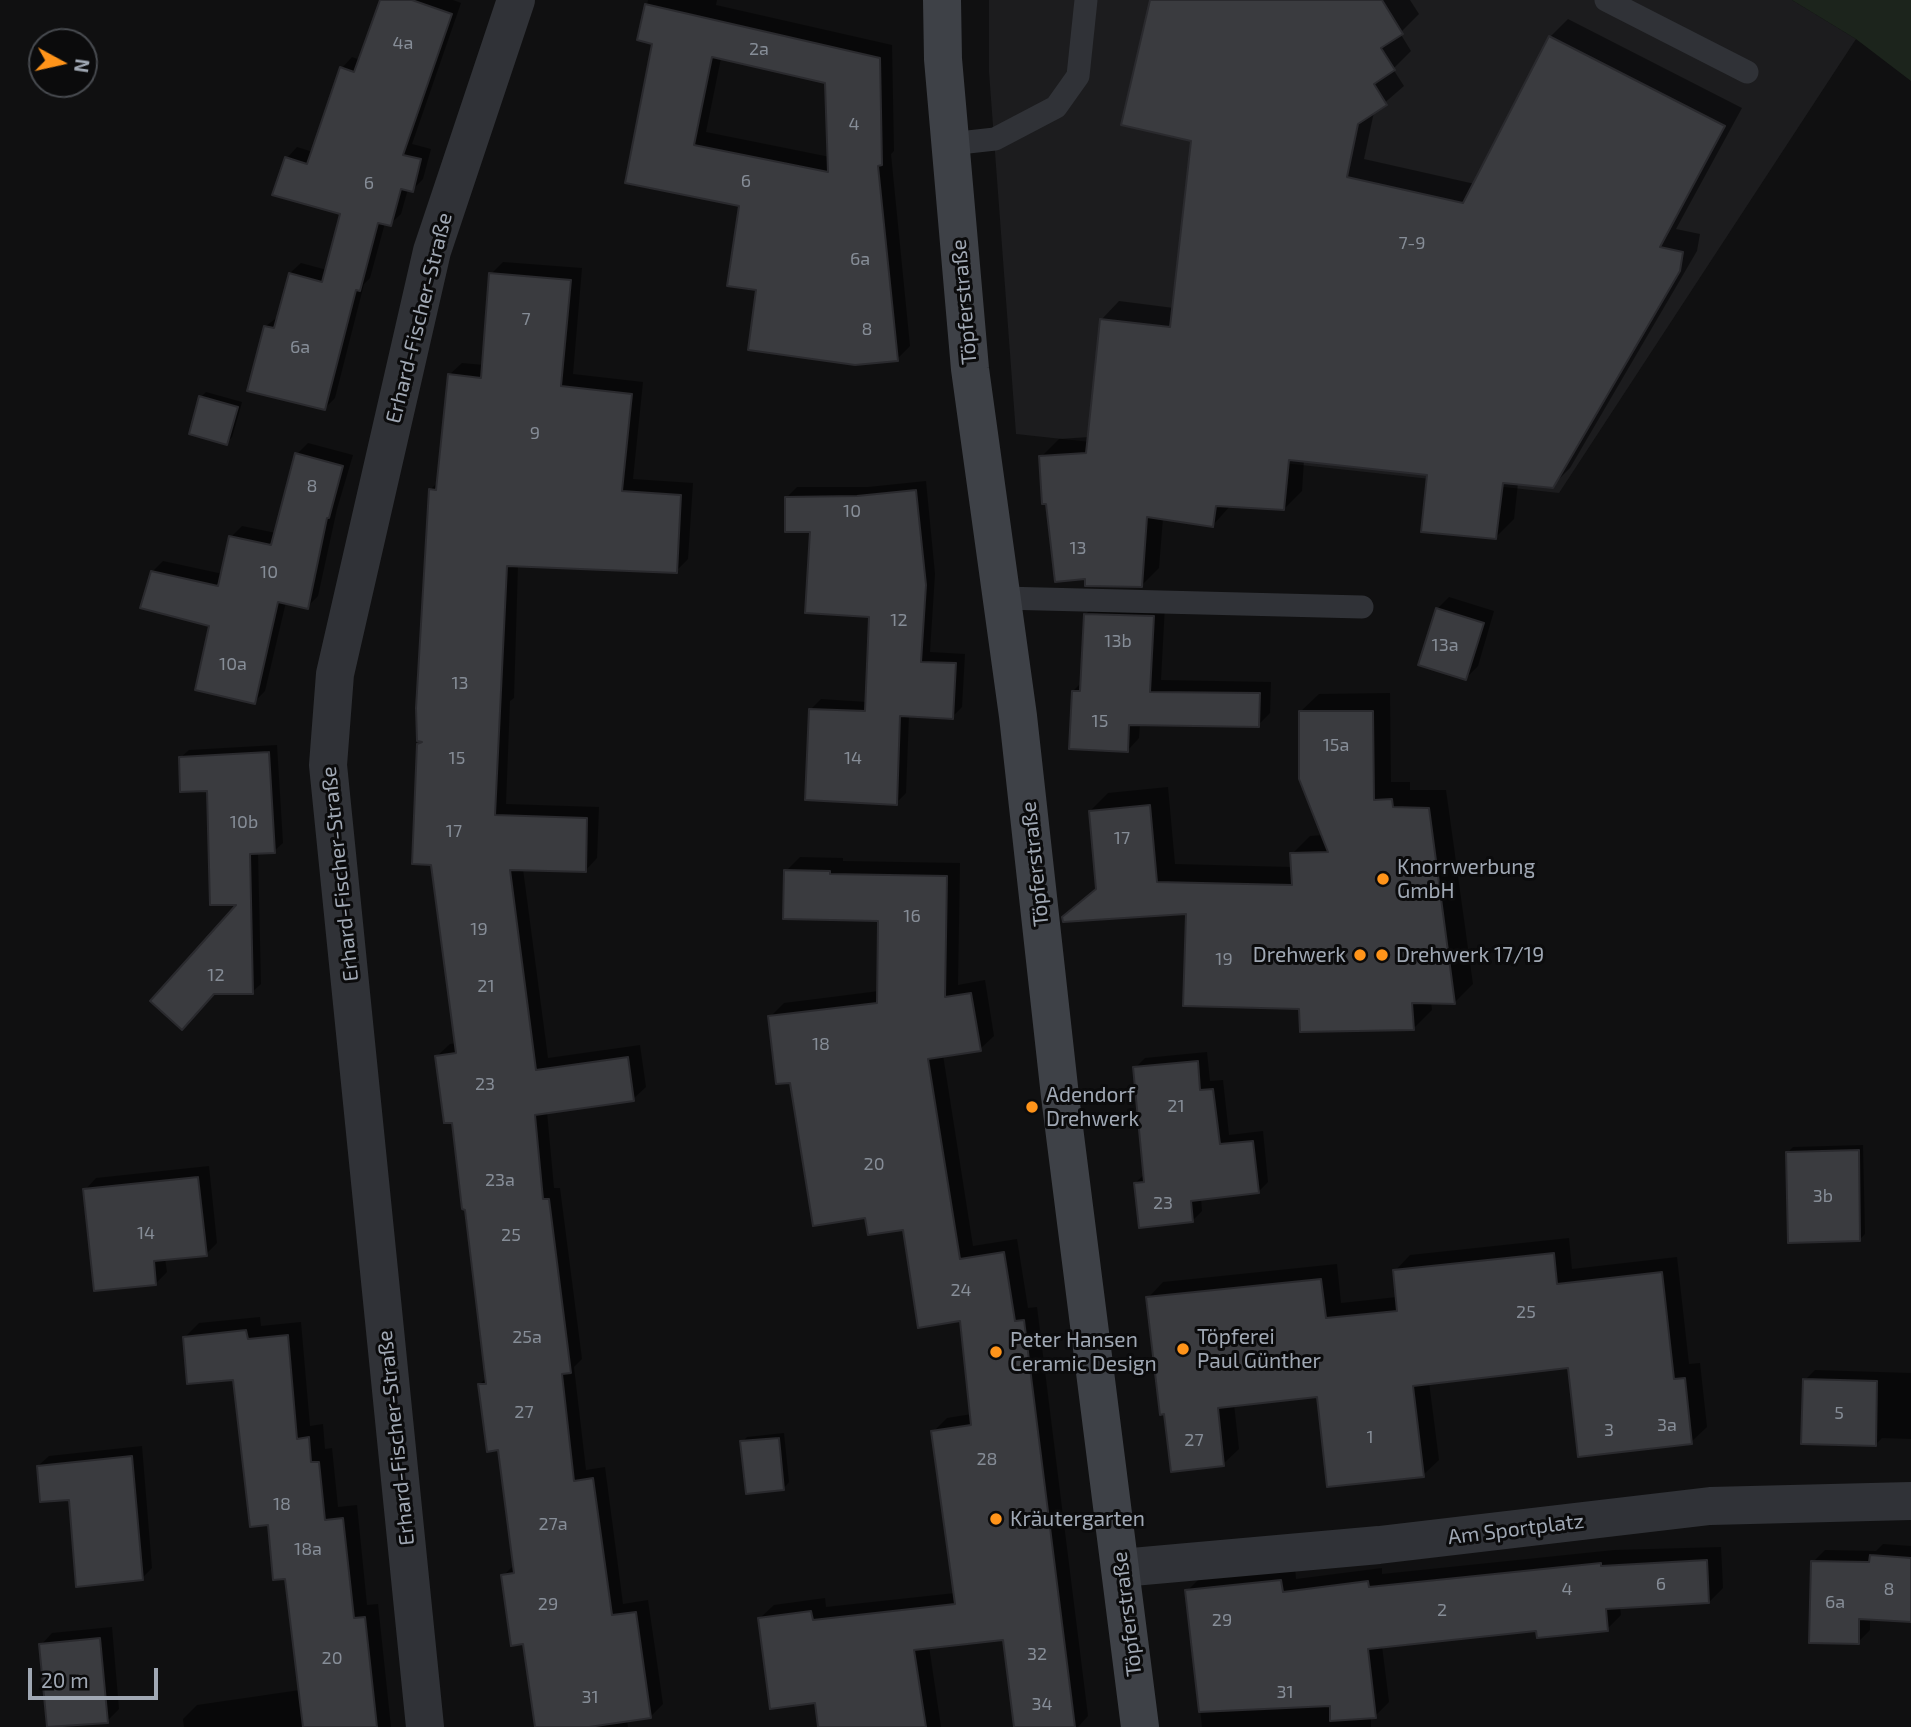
<!DOCTYPE html>
<meta charset="utf-8">
<style>
body{margin:0}
#map{position:relative;width:1911px;height:1727px;overflow:hidden;background:#101011;font-family:"Exo 2",sans-serif}
canvas{display:block}
.north{position:absolute;left:28px;top:28px;width:70px;height:70px;box-sizing:border-box;background:#0b0b0c;border:2px solid #474a4f;border-radius:50%;rotate:98deg;font-size:19px;font-weight:700;line-height:28px;text-align:center;color:#a0a8b4}
.north::after{content:'';display:block;margin:auto;width:24px;height:32px;background:#ff941a;clip-path:polygon(50% 0,100% 100%,50% 72%,0 100%)}
.scale{position:absolute;left:28px;top:1668px;width:130px;height:32px;box-sizing:border-box;border:4px solid #a0a8b4;border-top:0;padding-left:9px;font-size:21px;line-height:24px;white-space:nowrap;color:#a0a8b4;-webkit-text-stroke:5px #0b0b0c;paint-order:stroke}
</style>
<div id="map">
<canvas width="1911" height="1727"></canvas>
<div class="north">N</div>
<div class="scale">20 m</div>
</div>
<script>
const c = document.querySelector('canvas').getContext('2d');
c.lineJoin = 'round';
function fill(path, color) { c.fillStyle = color; c.fill(path, 'evenodd'); }
const toPath = rows => new Path2D(rows.map(r => 'M' + r).join(''));
function trace(path, color, width, dash) { c.strokeStyle = color; c.lineWidth = width; c.lineCap = dash ? 'butt' : 'round'; c.setLineDash(dash || []); c.stroke(path); }
function drawText(font, color, halo, rows, align = 'center') {
  c.font = font + ' "Exo 2",sans-serif'; c.lineWidth = 6; c.setLineDash([]); c.textBaseline = 'middle'; c.strokeStyle = halo; c.fillStyle = color; for (const [text, x, y, turn = 0] of rows) {
    c.save(); c.translate(x, y); c.rotate((+turn || 0) * Math.PI / 180); c.textAlign = isNaN(turn) ? turn : align; if (halo) c.strokeText(text, 0, 0); c.fillText(text, 0, 0); c.restore();
  }
}
fill(toPath([
 [989,0,1792,0,1856,39,1559,493,1016,434,989,72]
]), '#1c1c1e');
fill(toPath([
 [1792,0,1911,0,1911,81,1856,39]
]), '#1c241c');
fill(toPath([
 [381,0,453,0,461,3,412,144,431,149,423,179,412,190,408,189,401,214,390,224,385,223,370,278,364,284,335,398,324,409,266,326,279,316,290,273,301,263,327,270,342,212,287,158,297,147,313,152,342,68,352,57,360,60],
 [648,0,717,0,716,5,892,45,894,151,891,154,910,346,897,359,758,288,741,205,627,182,654,42,640,39],
 [721,58,826,81,830,157,706,132],
 [1151,0,1410,0,1419,14,1400,33,1411,51,1393,69,1404,86,1374,112,1364,159,1475,184,1550,37,1568,19,1742,108,1676,229,1700,234,1697,251,1570,468,1552,486,1518,483,1514,519,1496,537,1429,473,1304,460,1302,491,1284,509,1231,505,1213,525,1163,518,1159,568,1141,586,1087,577,1041,457,1059,439,1089,437,1102,319,1119,301,1174,308,1193,140],
 [503,262,582,268,573,374,643,382,633,479,693,483,688,559,676,571,518,565,514,698,510,701,506,804,599,807,597,858,585,871,523,869,548,1058,640,1045,646,1087,633,1099,547,1112,554,1188,560,1188,582,1359,574,1367,586,1470,605,1467,623,1604,648,1600,663,1704,651,1716,627,1720,628,1727,537,1727,525,1642,503,1576,515,1564,499,1448,480,1384,487,1377,467,1208,453,1121,437,1056,450,1044,457,1043,418,745,423,740,430,490,438,482,449,375,462,363,484,365,491,274],
 [206,392,242,402,232,437,226,443,201,397],
 [308,443,353,455,337,509,318,596,307,607,286,602,265,691,254,702,212,625,152,572,163,561,223,574,231,537,242,526,276,533,297,454],
 [926,481,935,574,930,652,965,654,962,707,952,717,909,715,906,793,896,803,811,709,821,699,867,702,871,615,787,497,797,487,868,487],
 [1449,597,1494,611,1478,666,1466,678,1437,609],
 [1097,603,1165,605,1161,680,1271,682,1270,713,1258,725,1140,724,1139,738,1128,750,1073,691,1082,682,1085,615],
 [1390,693,1391,782,1410,782,1410,790,1446,790,1473,984,1455,1002,1431,1001,1432,1010,1414,1028,1301,1007,1187,912,1064,918,1097,887,1090,811,1108,793,1168,787,1175,864,1292,867,1292,854,1310,836,1323,835,1300,712,1319,694],
 [277,745,283,843,274,851,258,852,261,984,252,992,240,903,209,789,180,758,189,750],
 [800,857,843,858,843,861,960,863,958,985,985,980,994,1036,980,1049,943,1055,973,1246,1017,1239,1028,1308,1037,1307,1088,1716,1078,1727,1016,1727,1005,1638,929,1646,941,1727,820,1727,816,1701,760,1618,774,1605,825,1598,826,1607,955,1593,933,1432,947,1418,972,1414,962,1319,905,1228,867,1216,791,1081,770,1017,784,1003,879,991,880,920,786,871],
 [1207,1052,1210,1081,1223,1080,1229,1135,1263,1131,1268,1182,1258,1192,1201,1198,1202,1211,1192,1221,1135,1183,1145,1174,1135,1068,1145,1058],
 [1863,1145,1865,1234,1860,1239,1788,1152,1793,1147],
 [209,1166,217,1243,206,1254,165,1258,167,1272,156,1283,85,1190,96,1178],
 [1569,1238,1572,1269,1677,1257,1689,1364,1700,1363,1707,1427,1691,1442,1570,1366,1429,1382,1439,1460,1423,1475,1319,1395,1234,1404,1239,1449,1223,1464,1148,1298,1163,1282,1337,1264,1341,1303,1397,1297,1395,1271,1410,1255],
 [260,1317,261,1326,301,1322,310,1426,323,1424,325,1449,332,1448,338,1507,357,1505,367,1605,378,1604,391,1727,184,1727,183,1719,197,1705,300,1690,287,1577,269,1523,235,1378,185,1337,199,1323],
 [1815,1370,1911,1373,1911,1439,1882,1438,1875,1445,1805,1380],
 [784,1433,789,1482,784,1488,742,1442,747,1437],
 [142,1446,152,1568,142,1578,38,1466,49,1456],
 [1883,1544,1911,1546,1911,1621,1870,1618,1870,1630,1858,1642,1813,1562,1825,1550,1876,1551],
 [1721,1547,1723,1588,1709,1602,1620,1606,1621,1615,1607,1629,1537,1629,1382,1646,1389,1702,1375,1716,1371,1716,1371,1727,1202,1727,1187,1591,1201,1577,1295,1566,1296,1579,1382,1568,1382,1574,1614,1550],
 [112,1627,119,1709,107,1721,49,1727,41,1645,52,1633]
]), '#0007');
const building = toPath([
 [380,0,412,0,452,14,403,155,421,159,413,192,401,189,391,226,378,223,360,291,356,290,325,410,247,391,264,326,274,328,289,273,322,282,340,214,272,195,285,157,307,164,340,67,354,72,380,0],
 [1150,0,1382,0,1403,34,1381,48,1395,70,1374,84,1387,105,1358,124,1347,177,1463,203,1549,36,1725,126,1660,247,1683,252,1680,271,1553,488,1503,483,1496,539,1421,532,1427,475,1289,460,1284,510,1216,506,1213,527,1147,517,1142,587,1085,586,1085,579,1055,582,1046,504,1042,504,1039,456,1086,453,1100,319,1170,327,1191,141,1121,125,1150,0],
 [645,4,880,58,882,165,878,166,898,361,855,365,748,350,756,290,727,286,739,206,625,183,652,44,637,40,645,4],
 [712,57,825,83,828,172,694,145,712,57],
 [489,273,571,280,561,386,632,394,622,491,681,495,677,573,507,566,495,815,587,818,586,872,510,870,536,1070,628,1057,634,1101,535,1115,543,1199,549,1199,571,1373,562,1374,574,1481,593,1478,612,1615,636,1612,651,1718,589,1727,535,1727,523,1644,511,1646,501,1575,514,1573,498,1450,487,1452,478,1384,486,1384,465,1210,462,1209,452,1123,444,1123,435,1056,456,1053,431,865,412,864,417,744,422,742,417,741,416,708,429,489,436,490,448,374,481,378,489,273],
 [199,396,238,407,227,445,189,434,199,396],
 [295,453,343,466,329,518,327,518,308,609,278,602,255,704,195,690,209,626,140,608,151,571,218,586,229,536,271,545,295,453],
 [916,490,926,585,921,662,956,663,953,719,900,716,897,805,805,800,809,709,865,711,869,617,805,613,810,532,785,532,785,497,857,496,916,490],
 [1436,608,1484,623,1466,680,1418,665,1436,608],
 [1084,614,1154,616,1150,692,1260,693,1259,727,1129,725,1128,752,1069,749,1072,691,1080,691,1084,614],
 [1299,711,1373,711,1374,800,1392,799,1393,807,1429,808,1455,1004,1412,1003,1414,1030,1300,1032,1299,1009,1183,1006,1186,914,1063,922,1062,917,1096,889,1089,811,1150,805,1157,882,1292,885,1290,853,1328,852,1299,779,1299,711],
 [269,752,275,853,250,854,253,994,214,994,182,1030,150,1001,236,905,210,905,207,791,180,792,179,757,269,752],
 [784,870,830,871,830,874,947,876,945,997,971,993,981,1051,928,1059,960,1259,1004,1252,1015,1321,1024,1320,1075,1727,1014,1727,1003,1640,914,1650,926,1727,818,1727,815,1703,770,1709,758,1618,811,1611,813,1620,955,1604,931,1431,971,1425,960,1321,918,1328,903,1230,868,1235,865,1218,813,1226,790,1083,776,1084,768,1016,877,1003,878,921,783,919,784,870],
 [1198,1061,1200,1090,1213,1089,1220,1144,1253,1141,1259,1193,1191,1201,1193,1222,1139,1228,1134,1183,1144,1182,1133,1067,1198,1061],
 [1859,1150,1860,1241,1788,1243,1786,1152,1859,1150],
 [198,1177,207,1256,154,1261,156,1285,94,1291,83,1189,198,1177],
 [1554,1253,1557,1284,1662,1272,1674,1379,1685,1378,1692,1444,1578,1457,1568,1368,1413,1386,1424,1477,1327,1487,1317,1397,1218,1408,1224,1466,1171,1472,1164,1414,1160,1415,1146,1297,1321,1279,1326,1318,1397,1311,1393,1270,1554,1253],
 [246,1330,248,1339,288,1335,297,1439,309,1437,311,1462,319,1462,325,1520,343,1518,354,1618,365,1617,377,1727,303,1727,285,1579,273,1580,268,1525,250,1527,233,1380,187,1384,183,1337,246,1330],
 [1803,1379,1877,1381,1876,1446,1801,1444,1803,1379],
 [779,1438,784,1490,746,1494,740,1441,779,1438],
 [132,1456,143,1580,76,1587,69,1500,40,1502,37,1466,132,1456],
 [1870,1555,1911,1558,1911,1622,1859,1619,1859,1644,1809,1643,1811,1561,1869,1562,1870,1555],
 [1707,1560,1709,1603,1606,1609,1608,1631,1537,1638,1536,1631,1368,1649,1376,1718,1330,1721,1330,1706,1199,1712,1185,1590,1281,1580,1283,1592,1368,1581,1369,1587,1601,1563,1601,1566,1707,1560],
 [100,1638,108,1723,47,1727,39,1644,100,1638]
]);
fill(building, '#3a3b3f');
trace(building, '#2a2a2e', 2);
trace(toPath([
 [1606,0,1747,72],
 [950,144,995,139,1056,107,1078,76,1086,0],
 [1002,598,1362,607]
]), '#303237', 23);
trace(toPath([
 [1121,1568,1379,1545,1710,1506,1911,1501],
 [425,1727,328,765,335,674,432,251,516,0]
]), '#303237', 38);
trace(toPath([
 [942,0,943,59,970,369,1018,716,1060,1096,1140,1727]
]), '#3e4147', 38);
for (const [x, y, r, color] of [
 [1383,879,7,"#ff941a"],
 [1360,955,7,"#ff941a"],
 [1382,955,7,"#ff941a"],
 [1032,1107,7,"#ff941a"],
 [1183,1349,7,"#ff941a"],
 [996,1352,7,"#ff941a"],
 [996,1519,7,"#ff941a"]
]) { const dot = new Path2D(); dot.arc(x, y, r, 0, 2 * Math.PI); c.fillStyle = color; c.fill(dot); trace(dot, '#0b0b0c', 2.5); }
drawText('18px', '#868d97', null, [
 ["4a",403,43],
 ["2a",759,49],
 ["4",854,124],
 ["6",746,181],
 ["6",369,183],
 ["7-9",1412,243],
 ["6a",860,259],
 ["7",526,319],
 ["8",867,329],
 ["6a",300,347],
 ["9",535,433],
 ["8",312,486],
 ["10",852,511],
 ["13",1078,548],
 ["10",269,572],
 ["12",899,620],
 ["13b",1118,641],
 ["13a",1445,645],
 ["10a",233,664],
 ["13",460,683],
 ["15",1100,721],
 ["15a",1336,745],
 ["15",457,758],
 ["14",853,758],
 ["10b",244,822],
 ["17",454,831],
 ["17",1122,838],
 ["16",912,916],
 ["19",479,929],
 ["19",1224,959],
 ["12",216,975],
 ["21",486,986],
 ["18",821,1044],
 ["23",485,1084],
 ["21",1176,1106],
 ["20",874,1164],
 ["23a",500,1180],
 ["3b",1823,1196],
 ["23",1163,1203],
 ["14",146,1233],
 ["25",511,1235],
 ["24",961,1290],
 ["25",1526,1312],
 ["25a",527,1337],
 ["27",524,1412],
 ["5",1839,1413],
 ["3a",1667,1425],
 ["3",1609,1430],
 ["1",1370,1437],
 ["27",1194,1440],
 ["28",987,1459],
 ["18",282,1504],
 ["27a",553,1524],
 ["18a",308,1549],
 ["6",1661,1584],
 ["4",1567,1589],
 ["8",1889,1589],
 ["6a",1835,1602],
 ["29",548,1604],
 ["2",1442,1610],
 ["29",1222,1620],
 ["32",1037,1654],
 ["20",332,1658],
 ["31",1285,1692],
 ["31",590,1697],
 ["34",1042,1704]
]);
drawText('21px', '#a0a8b4', '#0b0b0c', [
 ["Töpferstraße",964,302,-95],
 ["Erhard-Fischer-Straße",419,318,-76],
 ["Töpferstraße",1035,864,-96],
 ["Erhard-Fischer-Straße",340,874,-96],
 ["Erhard-Fischer-Straße",396,1438,-96],
 ["Am Sportplatz",1516,1529,-7],
 ["Töpferstraße",1127,1614,-97]
]);
drawText('21px', '#a0a8b4', '#0b0b0c', [
 ["Knorrwerbung",1397,867],
 ["GmbH",1397,891],
 ["Drehwerk",1346,955,"right"],
 ["Drehwerk 17/19",1396,955],
 ["Adendorf",1046,1095],
 ["Drehwerk",1046,1119],
 ["Töpferei",1197,1337],
 ["Paul Günther",1197,1361],
 ["Peter Hansen",1010,1340],
 ["Ceramic Design",1010,1364],
 ["Kräutergarten",1010,1519]
], 'left');
</script>
